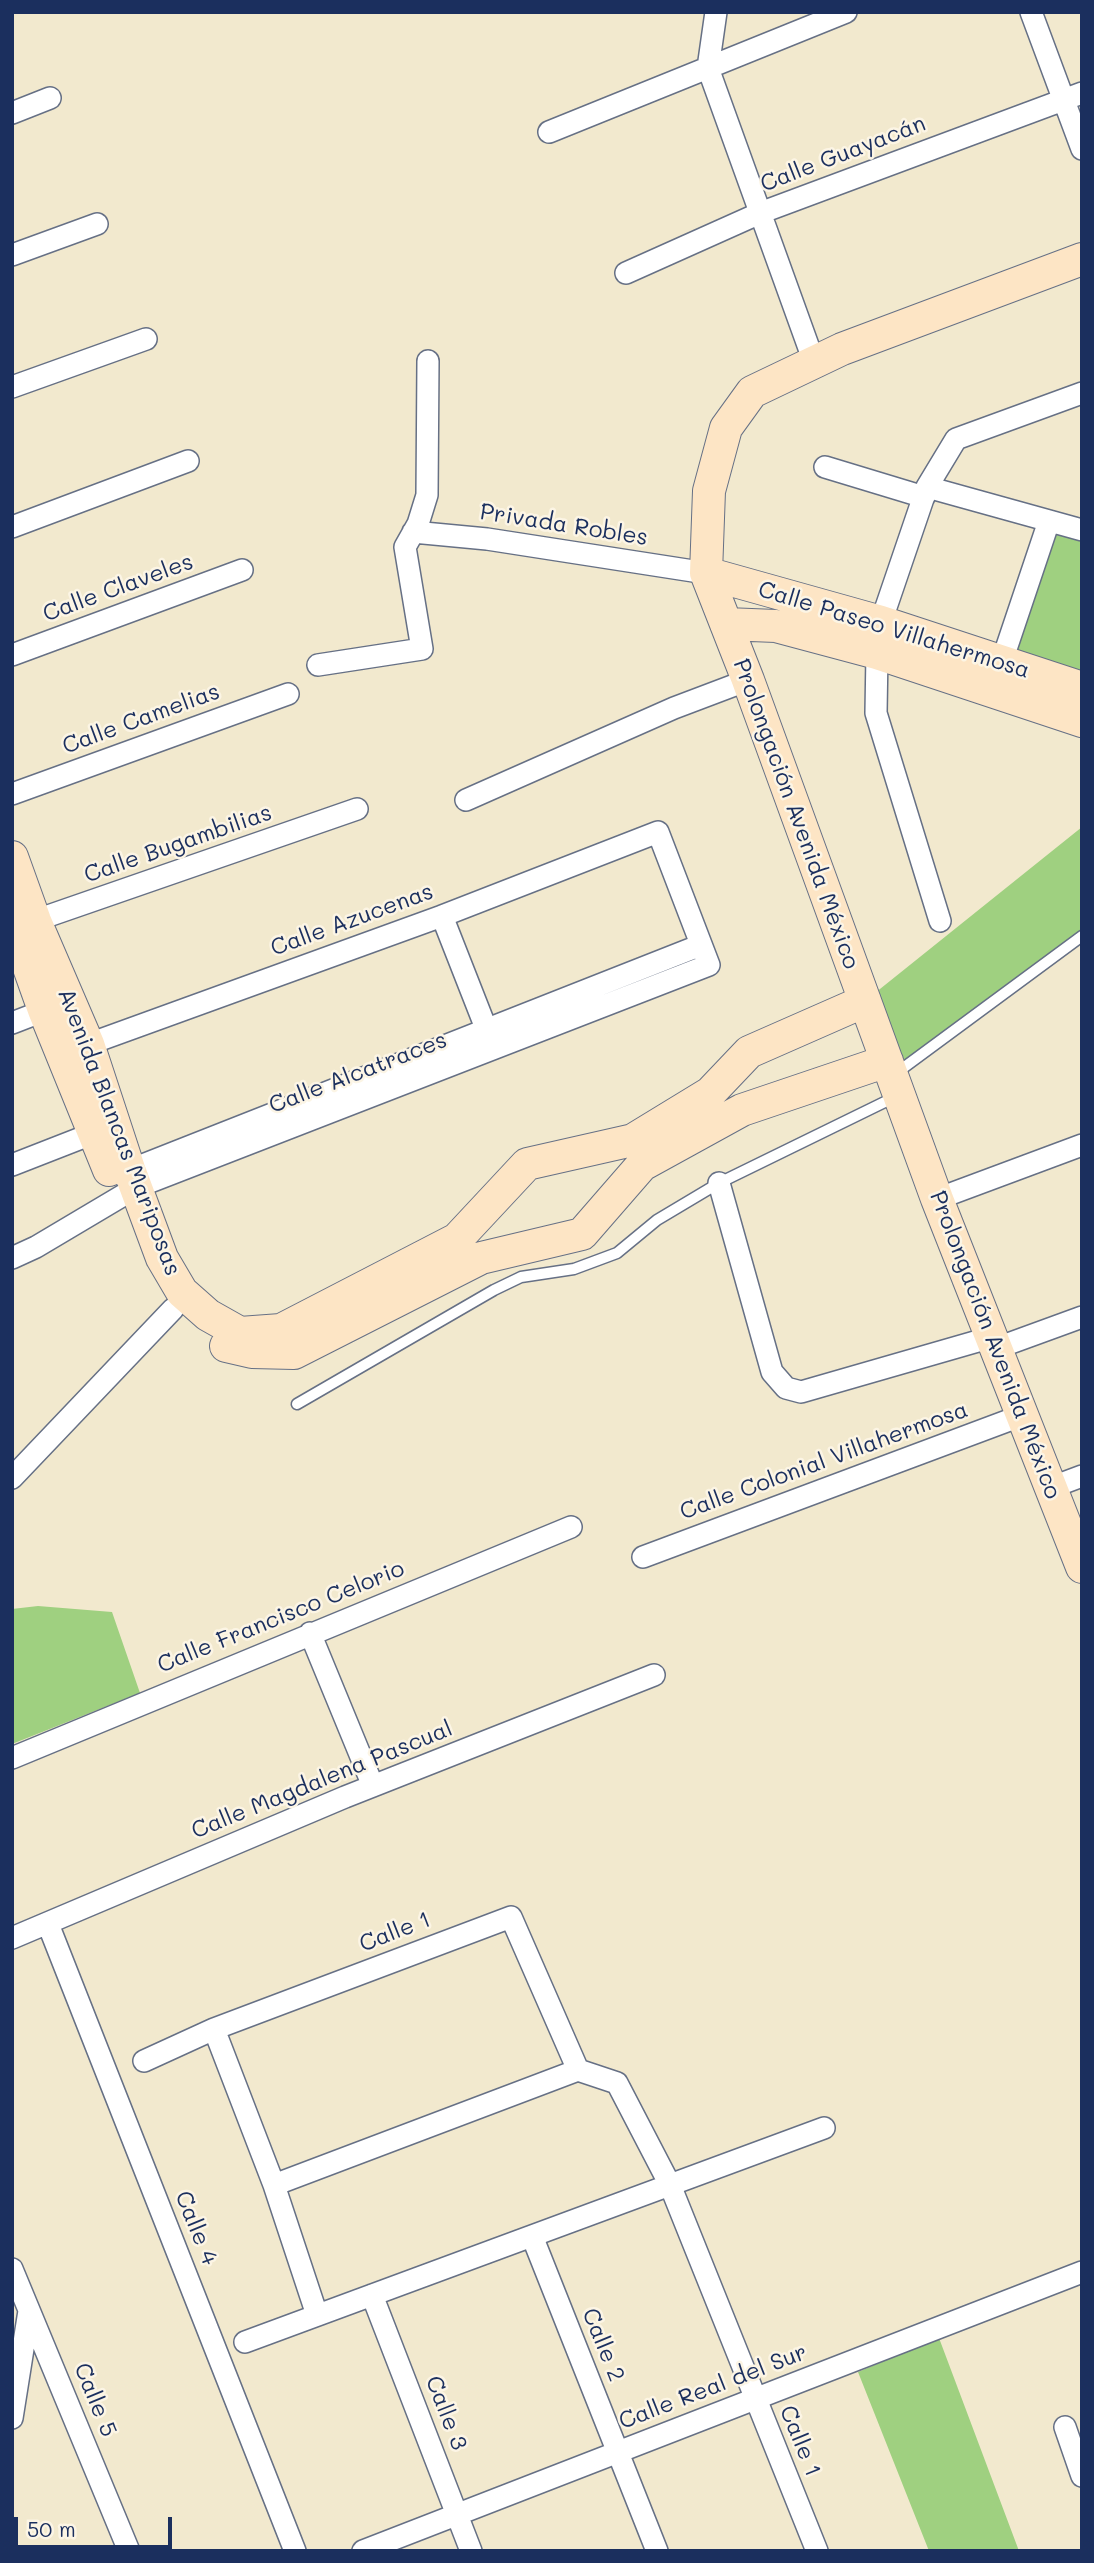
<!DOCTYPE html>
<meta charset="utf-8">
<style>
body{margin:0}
#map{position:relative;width:1094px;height:2563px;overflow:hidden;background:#f2e9ce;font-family:Mali,sans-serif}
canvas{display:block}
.frame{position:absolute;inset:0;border:14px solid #1b2f5e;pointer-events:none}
.scale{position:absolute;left:14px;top:2517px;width:158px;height:32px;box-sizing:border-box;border:4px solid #1b2f5e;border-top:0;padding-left:9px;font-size:21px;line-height:24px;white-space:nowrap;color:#1b2f5e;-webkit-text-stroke:5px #fcf5e5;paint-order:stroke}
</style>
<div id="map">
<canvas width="1094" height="2563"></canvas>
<div class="frame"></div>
<div class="scale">50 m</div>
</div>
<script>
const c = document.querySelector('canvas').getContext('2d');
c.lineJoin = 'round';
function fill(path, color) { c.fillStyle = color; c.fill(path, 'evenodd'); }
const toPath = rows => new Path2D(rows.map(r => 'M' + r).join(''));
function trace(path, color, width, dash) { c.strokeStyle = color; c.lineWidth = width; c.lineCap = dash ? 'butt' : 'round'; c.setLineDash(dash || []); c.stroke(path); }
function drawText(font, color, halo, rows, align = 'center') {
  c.font = font + ' Mali,sans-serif'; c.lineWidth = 5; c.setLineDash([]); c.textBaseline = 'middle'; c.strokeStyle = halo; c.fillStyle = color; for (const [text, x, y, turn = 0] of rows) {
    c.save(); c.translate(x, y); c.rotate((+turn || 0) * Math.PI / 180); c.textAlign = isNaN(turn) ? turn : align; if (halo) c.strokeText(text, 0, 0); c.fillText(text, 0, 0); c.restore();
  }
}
fill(toPath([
 [1049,521,1082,530,1082,688,1002,661],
 [1082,827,1082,936,892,1076,865,1001],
 [38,1606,112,1612,140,1693,12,1744,12,1609],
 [939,2338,1019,2551,929,2551,858,2372]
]), '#9fd080');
const lane = toPath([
 [895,1074,1082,936],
 [297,1404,494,1290,521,1277,574,1269,617,1253,657,1220,719,1183,897,1096]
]);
const street = toPath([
 [716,12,708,68,814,362],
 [1031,12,1082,149],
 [12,113,50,98],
 [549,132,846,12],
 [12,255,97,224],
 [626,273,760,213,1082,93],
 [12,387,146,339],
 [825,467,924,497],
 [927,487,1082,530],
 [12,527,188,461],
 [413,532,487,539,706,573],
 [12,655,242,570],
 [1002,661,1049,521],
 [318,665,422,649,405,547,418,524,427,495,428,361],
 [12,794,288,694],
 [466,800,674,708,748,680],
 [442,916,491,1041],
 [940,921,876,713,877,653,881,622,927,487,956,439,1082,393],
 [25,924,357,809],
 [12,1023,56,1006],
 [12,1165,94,1133],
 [120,1174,701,945],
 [719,1183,772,1372,786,1388,801,1392,992,1337],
 [937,1199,1082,1145],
 [12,1258,36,1247,137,1187,709,965,658,832,442,916,78,1048],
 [997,1348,1082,1317],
 [12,1478,173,1309],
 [1050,1488,1082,1476],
 [643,1557,1023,1415],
 [310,1633,373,1786],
 [12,1758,571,1527],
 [48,1924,295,2551],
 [12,1938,345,1797,654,1675],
 [214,2029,274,2185,317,2315],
 [144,2061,214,2029,511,1917,578,2070],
 [274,2185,578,2070,617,2083,670,2185,817,2551],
 [532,2236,657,2551],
 [12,2269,129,2551],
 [372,2295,471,2551],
 [245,2342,824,2128],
 [12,2418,29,2311],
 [1065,2427,1082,2476],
 [363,2551,1082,2272]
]);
const secondary = toPath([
 [1082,259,842,349,752,392,726,428,709,491,706,573,748,680,937,1199,1082,1567],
 [706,573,881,622,1082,688],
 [726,624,776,626,877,653,1082,721],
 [12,857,35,921,88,1044,129,1169,162,1258,182,1292,208,1315,240,1333,281,1330,457,1239,527,1164,633,1140,710,1093,749,1052,865,1001],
 [12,920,44,1010,109,1170],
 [226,1346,252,1352,294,1353,481,1258,582,1234,642,1165,742,1110,887,1061]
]);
trace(lane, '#667085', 13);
trace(street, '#667085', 24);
trace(secondary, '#667085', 34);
trace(lane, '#fff', 10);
trace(street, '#fff', 21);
trace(secondary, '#fde5c5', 32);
drawText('23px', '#1b2f5e', '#fcf5e5', [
 ["Calle Guayacán",843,154,-21],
 ["Privada Robles",564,525,9],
 ["Calle Claveles",118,588,-20],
 ["Calle Paseo Villahermosa",894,630,17],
 ["Calle Camelias",141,719,-20],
 ["Prolongación Avenida México",796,814,70],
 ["Calle Bugambilias",178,844,-19],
 ["Calle Azucenas",352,920,-20],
 ["Calle Alcatraces",358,1073,-21],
 ["Avenida Blancas Mariposas",119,1132,69],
 ["Prolongación Avenida México",995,1345,69],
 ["Calle Colonial Villahermosa",824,1461,-20],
 ["Calle Francisco Celorio",281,1617,-22],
 ["Calle Magdalena Pascual",322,1780,-22],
 ["Calle 1",395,1932,-21],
 ["Calle 4",196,2228,68],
 ["Calle 2",603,2345,68],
 ["Calle Real del Sur",713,2387,-21],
 ["Calle 5",95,2400,68],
 ["Calle 3",446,2413,69],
 ["Calle 1",800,2441,68]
]);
</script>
